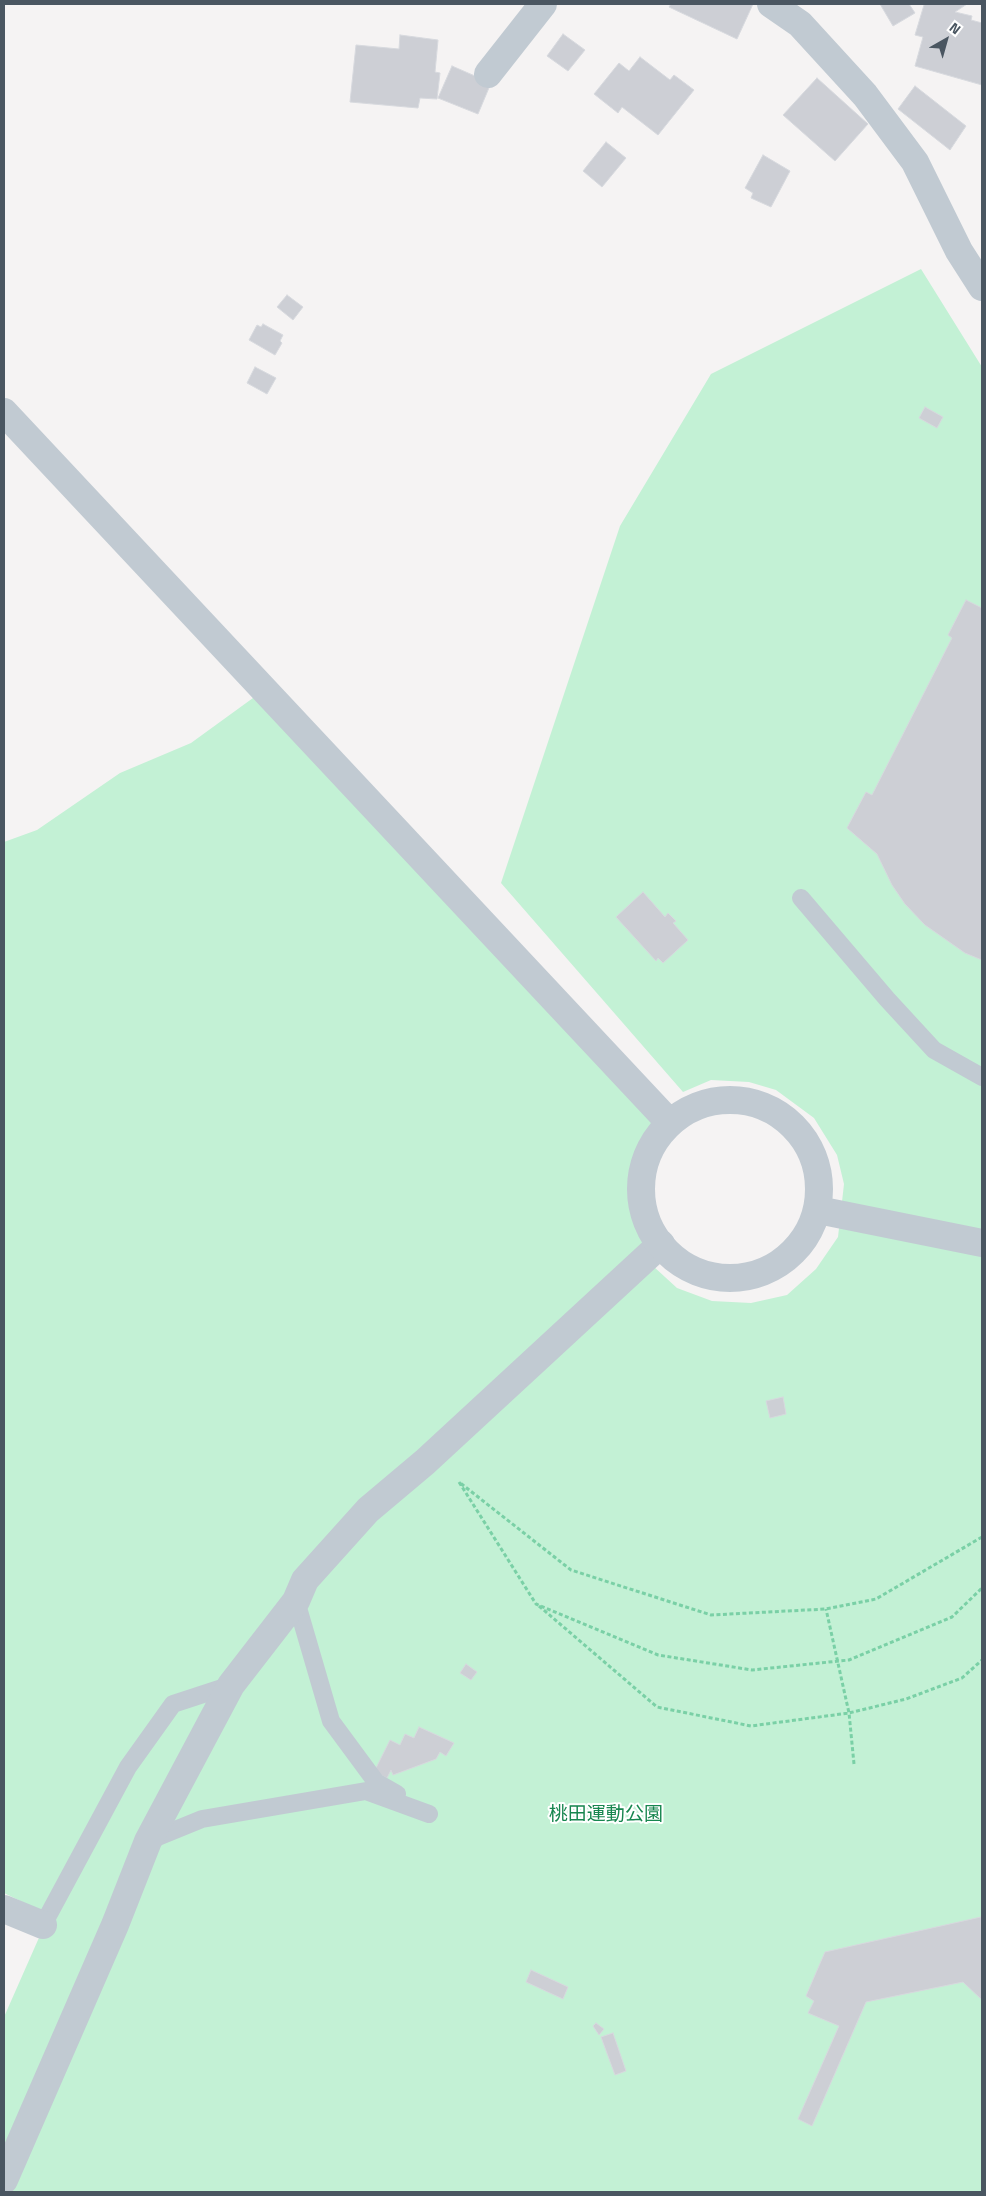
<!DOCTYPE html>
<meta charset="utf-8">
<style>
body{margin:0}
#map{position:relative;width:986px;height:2196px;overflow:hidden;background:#f5f3f3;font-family:"Titillium Web",sans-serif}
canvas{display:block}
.frame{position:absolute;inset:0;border:5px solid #4a5661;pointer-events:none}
.north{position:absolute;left:921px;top:15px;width:50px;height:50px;-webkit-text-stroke:4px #fff;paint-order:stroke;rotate:38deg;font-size:14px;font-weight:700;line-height:20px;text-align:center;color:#4a5661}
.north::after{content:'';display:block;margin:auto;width:18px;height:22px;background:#4a5661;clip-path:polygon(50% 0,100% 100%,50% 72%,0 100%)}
</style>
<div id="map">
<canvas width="986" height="2196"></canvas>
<div class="frame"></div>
<div class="north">N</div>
</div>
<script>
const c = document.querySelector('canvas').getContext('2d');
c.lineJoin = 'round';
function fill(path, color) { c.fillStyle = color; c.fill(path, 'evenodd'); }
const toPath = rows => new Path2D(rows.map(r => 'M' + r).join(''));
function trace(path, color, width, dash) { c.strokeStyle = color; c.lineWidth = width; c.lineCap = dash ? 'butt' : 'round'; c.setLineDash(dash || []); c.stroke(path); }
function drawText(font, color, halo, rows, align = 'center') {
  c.font = font + ' "Titillium Web","Noto Sans JP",sans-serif'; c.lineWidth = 4; c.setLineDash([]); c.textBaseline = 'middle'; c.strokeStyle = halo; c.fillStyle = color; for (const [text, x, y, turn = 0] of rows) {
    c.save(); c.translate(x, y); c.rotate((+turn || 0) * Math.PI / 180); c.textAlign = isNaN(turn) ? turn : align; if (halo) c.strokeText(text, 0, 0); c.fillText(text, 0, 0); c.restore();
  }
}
fill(toPath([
 [921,269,982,367,982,2192,4,2192,4,2017,49,1915,4,1893,4,842,37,830,120,773,191,743,264,690,660,1112,633,1157,630,1182,634,1213,649,1238,653,1266,677,1288,712,1301,751,1303,787,1295,816,1269,838,1237,844,1184,837,1155,814,1118,776,1090,749,1082,711,1080,683,1092,501,883,620,526,711,374]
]), '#c3f1d5');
const building = toPath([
 [671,4,753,4,737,39,669,7,671,4],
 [880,4,909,4,915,13,893,26,880,4],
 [927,4,967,4,955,12,972,16,971,20,982,23,982,85,915,66,923,37,915,35,924,5,927,4],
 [563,34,585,50,568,71,547,56,563,34],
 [400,35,438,40,435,72,440,73,437,99,420,98,418,108,350,102,356,45,399,49,400,35],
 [640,57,670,80,674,75,694,90,658,135,622,107,618,113,594,94,619,63,629,71,640,57],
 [452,66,491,83,478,114,438,98,452,66],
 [817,78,868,124,835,161,783,115,817,78],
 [915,86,966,126,950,150,898,109,915,86],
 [606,142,626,158,602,187,583,171,606,142],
 [763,155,790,171,771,207,751,198,753,193,745,188,763,155],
 [287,295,303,307,293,320,277,307,287,295],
 [263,324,283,335,280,341,282,343,275,355,249,340,257,325,261,327,263,324],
 [255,367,276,378,267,394,247,383,255,367],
 [925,407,943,417,937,428,919,418,925,407],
 [966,600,982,608,982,960,965,953,925,925,905,904,892,885,877,854,847,828,866,792,872,795,952,638,948,635,966,600],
 [643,892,665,917,668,913,676,921,673,923,688,940,663,963,658,958,656,961,616,917,643,892],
 [783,1397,786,1414,770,1418,766,1401,783,1397],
 [466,1664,477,1672,471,1680,460,1673,466,1664],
 [419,1727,454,1743,446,1756,440,1752,436,1759,393,1775,391,1770,387,1778,374,1772,390,1740,400,1745,405,1734,414,1738,419,1727],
 [981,1917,982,2000,963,1982,866,2002,812,2126,798,2119,839,2026,808,2013,814,2001,806,1996,825,1952,981,1917],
 [531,1970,568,1987,563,1999,526,1982,531,1970],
 [596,2023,604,2029,599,2035,593,2026,596,2023],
 [613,2033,626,2071,615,2075,601,2037,613,2033]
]);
fill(building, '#cdcfd5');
trace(building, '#d7d9de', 1);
trace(toPath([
 [982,1537,876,1599,826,1609,711,1615,571,1570,459,1482,536,1604,658,1655,752,1670,849,1660,952,1617,982,1588],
 [539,1606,657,1707,751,1726,849,1713,826,1609],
 [854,1764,849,1713,906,1699,962,1678,982,1660]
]), '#7ad0a6', 3, [4, 2.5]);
trace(toPath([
 [801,898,887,999,934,1050,982,1077],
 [296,1601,331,1721,376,1782,397,1794],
 [148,1841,202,1819,366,1791,429,1814],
 [43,1925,128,1767,173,1704,231,1685]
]), '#c1cad2', 18);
trace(toPath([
 [771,4,800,24,865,95,915,162,959,251,982,287],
 [488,74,543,4],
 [4,2180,115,1925,148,1841,231,1685,296,1601,305,1580,368,1510,425,1462,661,1244]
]), '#c1cad2', 28);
trace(toPath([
 [4,412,670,1123],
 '641 1189a89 89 0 1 1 178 0a89 89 0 1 1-178 0Z',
 [818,1210,982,1243],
 [4,1909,43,1925]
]), '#c1cad2', 28);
drawText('19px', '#17864f', '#fff', [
 ["桃田運動公園",606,1815]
]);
</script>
